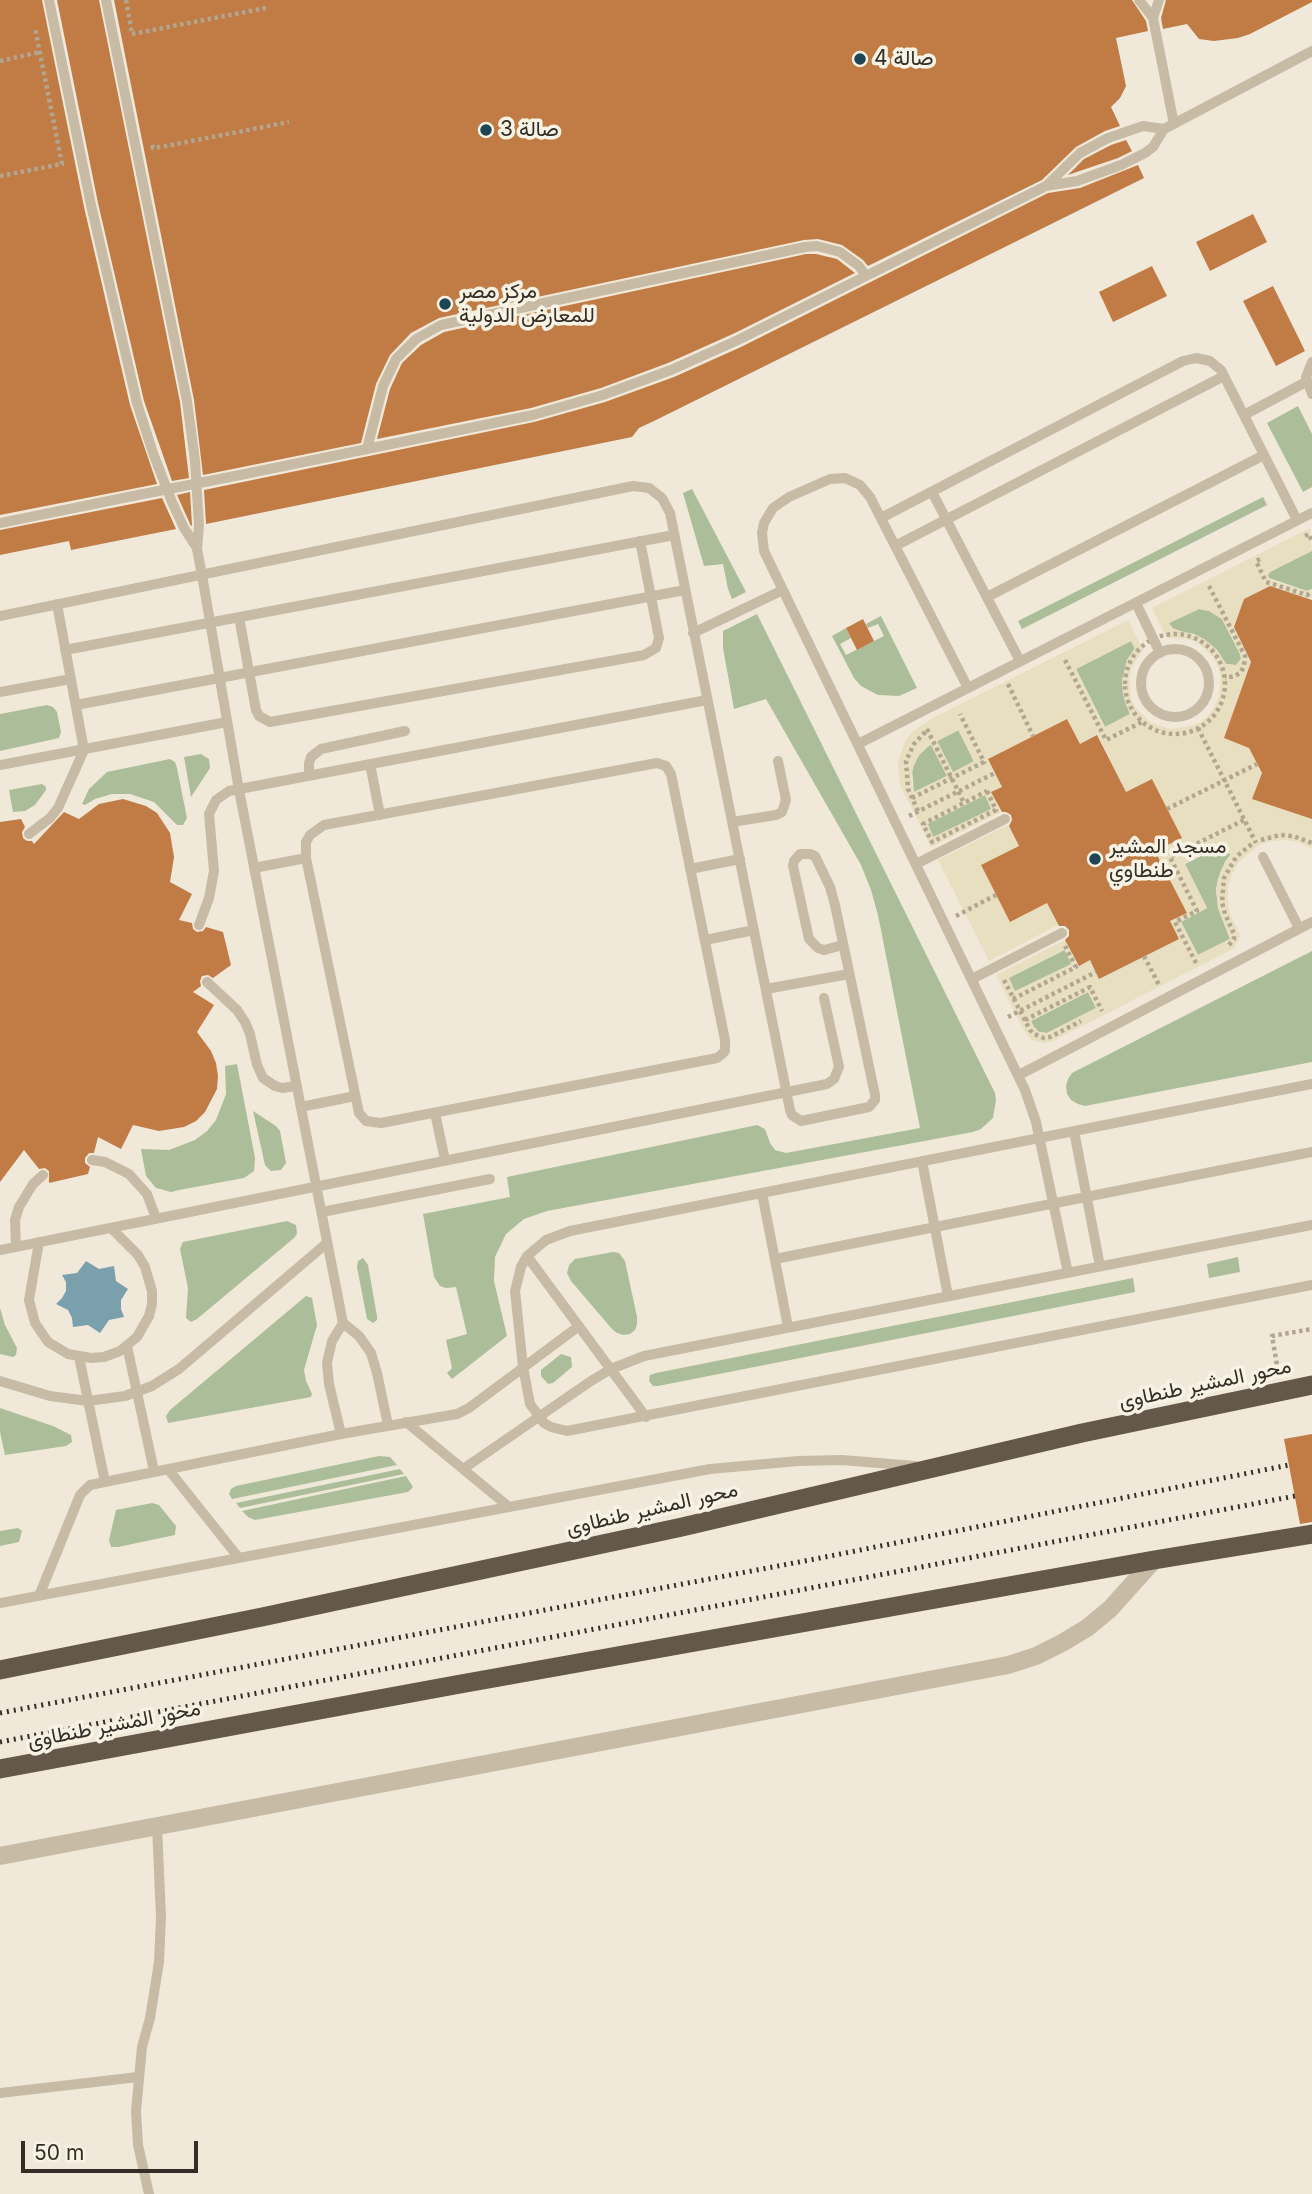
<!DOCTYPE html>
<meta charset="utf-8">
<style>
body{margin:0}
#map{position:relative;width:1312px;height:2194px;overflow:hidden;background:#f0e9d9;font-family:Inter,sans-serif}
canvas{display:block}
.scale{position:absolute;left:21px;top:2141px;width:177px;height:32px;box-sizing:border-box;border:4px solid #332d26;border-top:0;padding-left:9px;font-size:21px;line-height:24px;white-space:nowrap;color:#332d26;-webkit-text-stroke:5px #f8f3e4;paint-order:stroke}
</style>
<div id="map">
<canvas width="1312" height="2194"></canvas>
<div class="scale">50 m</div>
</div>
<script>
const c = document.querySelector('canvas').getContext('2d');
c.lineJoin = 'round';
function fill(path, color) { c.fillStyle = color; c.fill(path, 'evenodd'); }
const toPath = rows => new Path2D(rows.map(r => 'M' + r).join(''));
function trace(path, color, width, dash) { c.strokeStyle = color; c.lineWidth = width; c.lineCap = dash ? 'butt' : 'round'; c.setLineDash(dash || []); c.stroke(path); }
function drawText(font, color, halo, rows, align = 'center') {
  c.font = font + ' Inter,Vazirmatn,sans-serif'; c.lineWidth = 7; c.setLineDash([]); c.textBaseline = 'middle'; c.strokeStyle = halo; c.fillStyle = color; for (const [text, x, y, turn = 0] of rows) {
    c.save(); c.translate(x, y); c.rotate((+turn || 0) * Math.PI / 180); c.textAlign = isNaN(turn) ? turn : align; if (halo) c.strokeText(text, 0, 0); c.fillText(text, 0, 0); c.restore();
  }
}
fill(toPath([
 [1298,406,1312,434,1312,487,1303,492,1267,423],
 [692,489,746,592,732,599,728,589,723,564,704,566,683,493],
 [1263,497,1267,505,1022,629,1018,621],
 [1312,550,1312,589,1307,591,1269,578,1268,575,1270,572],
 [1199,609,1209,611,1222,619,1240,654,1241,659,1236,665,1226,664,1217,650,1204,639,1194,634,1174,630,1169,623],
 [757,614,995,1093,996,1101,993,1118,981,1129,973,1132,547,1211,524,1219,506,1234,495,1257,494,1281,507,1336,452,1379,447,1373,452,1368,446,1340,467,1334,456,1287,446,1288,440,1286,434,1277,423,1214,510,1197,507,1177,757,1125,765,1129,770,1143,775,1150,786,1153,920,1128,878,915,871,890,861,865,766,699,734,709,723,648,723,631],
 [881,616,917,688,899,696,878,695,861,686,854,678,832,636,846,628,851,638,840,644,846,655,884,636,878,624,868,628,866,624],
 [1131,641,1135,648,1127,660,1122,681,1125,702,1130,714,1105,727,1076,669],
 [47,705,53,707,57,712,61,732,59,738,0,751,0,714],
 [959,730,974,762,953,773,937,741],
 [931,744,947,776,914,792,912,769,919,755],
 [201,754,209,759,210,768,191,797,184,757],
 [170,759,175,762,177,768,187,818,183,825,177,825,154,802,130,794,112,794,95,799,85,805,82,804,89,789,107,772],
 [42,784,46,787,46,790,35,805,25,811,13,812,9,790],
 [985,795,992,809,934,838,927,824],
 [1219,847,1231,854,1225,862,1218,879,1216,889,1218,908,1230,939,1198,955,1181,922,1207,908,1185,864],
 [1064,949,1072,964,1015,992,1008,978],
 [1312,951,1312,1062,1085,1106,1078,1104,1071,1100,1067,1094,1066,1086,1068,1079,1072,1073],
 [1088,992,1096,1008,1047,1033,1039,1032,1034,1027,1031,1021],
 [237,1064,255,1158,254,1171,244,1178,179,1190,171,1192,156,1188,146,1176,141,1149,169,1150,195,1140,207,1131,216,1120,226,1094,225,1066],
 [253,1111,276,1126,280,1131,286,1163,281,1170,271,1171,265,1165],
 [287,1221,296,1225,297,1234,294,1238,197,1319,191,1322,186,1318,188,1288,180,1249,183,1242],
 [613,1252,619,1253,625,1261,637,1317,637,1324,635,1330,630,1334,623,1335,617,1333,612,1329,571,1281,567,1273,569,1265,575,1259],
 [1238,1257,1240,1272,1209,1278,1207,1264],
 [363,1258,368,1265,377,1316,377,1320,373,1323,367,1319,357,1267,358,1261],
 [1133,1278,1135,1292,658,1386,653,1386,649,1381,650,1375,656,1373],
 [306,1296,312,1298,317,1325,304,1370,306,1381,312,1394,311,1397,168,1423,166,1416,170,1410],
 [0,1308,5,1325,17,1348,16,1355,13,1357,0,1354],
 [561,1354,571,1357,572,1367,553,1383,548,1384,541,1376,541,1370],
 [0,1408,53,1426,71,1435,72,1442,66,1446,5,1455,0,1432],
 [379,1456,390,1457,397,1465,232,1499,229,1494,231,1489,236,1486],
 [400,1469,404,1474,240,1508,236,1503],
 [406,1476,413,1487,408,1492,255,1520,248,1517,242,1511],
 [152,1503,159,1505,176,1526,175,1535,118,1547,111,1547,109,1540,116,1510],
 [18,1528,22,1531,19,1542,0,1546,0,1531]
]), '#abbe99');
fill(toPath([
 [1310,528,1312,551,1270,572,1268,575,1269,578,1273,581,1307,591,1312,589,1312,597,1302,603,1297,595,1270,586,1244,599,1234,627,1254,655,1224,738,1249,748,1262,773,1252,799,1312,819,1312,849,1298,842,1285,840,1272,841,1259,845,1239,862,1232,874,1228,887,1228,900,1230,913,1240,935,1239,940,1233,949,1051,1042,1044,1043,1032,1040,1023,1029,996,975,1065,940,1078,966,1090,960,1099,978,1170,921,1187,912,1155,851,1182,838,1152,779,1126,792,1098,735,1080,744,1067,719,989,758,1002,787,992,792,1001,812,931,847,900,785,898,762,905,741,912,732,931,719,1128,620,1143,650,1131,668,1129,678,1131,699,1136,708,1151,723,1171,729,1191,726,1201,722,1209,715,1219,697,1221,676,1218,666,1213,657,1198,643,1188,639,1167,638,1152,608],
 [1199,609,1209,611,1222,619,1240,654,1241,659,1236,665,1226,664,1217,650,1204,639,1172,628,1169,623],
 [1131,641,1135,649,1127,660,1122,681,1123,695,1130,714,1105,727,1076,669],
 [958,730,974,761,953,772,937,741],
 [931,745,947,776,914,792,911,777,915,761,924,749],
 [985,795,991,809,933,837,928,824],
 [1219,847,1231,855,1221,870,1216,889,1218,908,1230,939,1198,955,1181,922,1207,908,1185,864],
 [1065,950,1071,964,1015,991,1009,978],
 [1088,992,1096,1008,1047,1033,1039,1032,1034,1027,1031,1021],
 [1008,825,1019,846,981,866,1010,921,1047,903,1058,925,989,961,938,860]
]), '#e8dec0');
fill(toPath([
 [86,1261,99,1269,114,1266,116,1281,128,1289,121,1300,121,1309,124,1317,109,1320,100,1333,88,1325,73,1327,72,1318,68,1310,56,1304,62,1298,66,1291,66,1282,62,1275,77,1273]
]), '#79a0ac');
fill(toPath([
 [0,0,42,0,84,207,130,405,157,484,0,515],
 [57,0,99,0,180,402,189,478,172,481,144,401,98,203],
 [114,0,1132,0,1146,21,1148,31,1116,38,1126,86,1120,98,1111,107,1120,126,1105,131,1076,147,1042,180,868,266,863,260,842,245,818,239,804,240,439,318,411,333,390,355,376,384,361,443,203,475,194,400],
 [1166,0,1312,0,1312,2,1250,34,1238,38,1214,41,1199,39,1187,24,1163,29,1161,18],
 [1126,140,1132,151,1118,158,1068,175,1084,159,1111,145],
 [1138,165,1144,178,656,420,639,428,632,437,206,524,204,490,534,422,605,402,674,377,741,347,1048,193,1080,188],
 [1253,214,1267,242,1210,271,1196,242],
 [806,254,816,254,837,259,855,273,735,333,668,363,601,388,531,408,377,439,390,389,402,363,421,345,444,332],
 [1152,266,1167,296,1113,322,1099,292],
 [1273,286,1305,351,1276,366,1243,301],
 [190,492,192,525,191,526,177,495],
 [162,498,176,529,71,550,69,541,0,555,0,530],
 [1270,586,1312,600,1312,819,1252,799,1262,773,1249,748,1224,738,1251,662,1234,627,1244,599],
 [863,619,874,641,857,650,846,628],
 [1067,719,1080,744,1097,735,1126,792,1152,779,1182,838,1155,851,1187,913,1170,921,1179,939,1099,979,1090,960,1079,966,1065,940,1069,936,1069,930,1065,926,1059,926,1047,903,1010,922,981,865,1019,846,1009,826,1012,820,1011,815,1006,812,1002,812,991,792,1002,787,988,759],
 [123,799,146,806,157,813,170,833,174,857,170,882,192,894,179,920,192,923,193,929,197,932,203,931,206,927,223,932,231,965,213,978,208,975,202,976,200,981,201,986,193,992,214,1005,197,1032,211,1051,216,1063,218,1076,217,1089,205,1112,196,1121,184,1127,159,1131,133,1125,121,1149,98,1137,94,1153,89,1153,85,1158,85,1163,90,1167,88,1174,49,1183,49,1171,45,1168,39,1169,24,1150,0,1182,0,822,21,819,25,827,22,832,23,838,27,841,32,841,34,844,64,812,79,819,99,804],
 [1312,1434,1312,1522,1300,1524,1284,1439]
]), '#c17b45');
trace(toPath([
 [126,0,132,34],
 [132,34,266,8],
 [0,61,40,52],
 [152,145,153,148,166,146,289,122],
 [0,176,62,164,35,28],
 [1305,536,1309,534,1312,541],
 [1260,559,1256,561,1266,582,1307,595,1312,592],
 [1209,586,1245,656,1244,666,1241,672,1235,676,1225,678],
 '1125 684a50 50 0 1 1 100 0a50 50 0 1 1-100 0Z',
 [1065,660,1106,740,1142,722],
 [1008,684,1033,736],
 [1198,728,1256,843],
 [927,729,964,803],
 [987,791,996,810,932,842,923,824,987,791],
 [912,798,984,762,960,714],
 [1167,809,1257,764],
 [918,811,908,789,906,761,914,744,928,729],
 [909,816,995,773],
 [1261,840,1280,835,1293,836,1312,843],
 [956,916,996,895],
 [1229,945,1234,939,1234,934,1225,914,1222,902,1224,878,1236,857,1253,843],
 [1144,956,1159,985],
 [1196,963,1175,922,1197,911,1170,857,1244,820],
 [1004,980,1030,1030,1034,1034,1044,1038,1050,1037,1081,1021],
 [1013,999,1076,967,1065,946],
 [1008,1017,1096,972],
 [1025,1020,1090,987,1102,1011],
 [1278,1371,1272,1336,1312,1329]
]), '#b3a690', 4.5, [3.5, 3.5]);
trace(toPath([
 [49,0,91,205,137,403,153,453,172,502,184,528,197,548],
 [106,0,187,401,195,461,199,525,197,549,202,575,239,790,343,1323,359,1336,371,1353,377,1373,388,1425],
 [1139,0,1153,18],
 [1159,0,1153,18,1174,124],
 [1046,186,1080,153,1108,138,1143,126,1164,129],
 [1312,362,1306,377,1312,394],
 [1244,415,1306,382],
 [367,449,383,386,396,359,416,339,441,325,805,247,817,246,840,252,859,266,866,276],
 [240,475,533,415,603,395,671,370,738,340,1046,186,1077,181,1121,165,1145,153,1153,147,1164,129,1312,51],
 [932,492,1020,661],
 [881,518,1183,361,1196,358,1210,361,1221,370,1297,520],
 [0,523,133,496],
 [895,546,1224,376],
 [987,597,1264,455],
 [1136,603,1160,653],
 [0,616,633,486,649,488,662,498,670,513,790,1110,792,1115,801,1121,869,1107,875,1100,875,1095,835,905,830,887,815,856,810,854,800,854,794,861,793,866,809,939,818,948,824,950,843,945],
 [239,617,256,710,259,716,270,722,644,655,656,648,659,638,640,541],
 [693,633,783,590],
 '1141 683a34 34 0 1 1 68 0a34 34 0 1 1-68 0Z',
 [65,650,674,535],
 [968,688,870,497,860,485,845,478,830,479,789,497,773,508,764,523,762,533,764,551,1025,1090,1036,1122,1068,1273],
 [0,692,71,679],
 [76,705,685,590],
 [858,744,1312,513],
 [657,763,666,766,671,774,725,1040,725,1051,721,1055,717,1058,381,1123,366,1121,359,1113,306,858,306,842,310,835,324,825,657,763],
 [370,764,380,815],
 [0,765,227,722],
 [309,776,309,763,311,757,321,749,405,731],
 [732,822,776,815,782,812,786,800,778,761],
 [29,834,50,818,58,808,84,750,57,604],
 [1263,857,1299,928],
 [916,864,1005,819],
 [254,868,306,858],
 [690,869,740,859],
 [199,925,209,898,214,871,209,814,216,800,229,791,707,700],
 [705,940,754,930],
 [972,979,1062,933],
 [207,982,237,1010,245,1022,250,1034,257,1065,263,1078,275,1086,282,1088,297,1086],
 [766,989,849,974],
 [1019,1075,1312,922],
 [1312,1084,570,1231,546,1240,527,1256,521,1267,515,1291,523,1367,530,1404,544,1423,551,1427,567,1431,1312,1285],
 [301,1107,355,1096],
 [435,1113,445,1160],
 [1074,1131,1100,1266],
 [92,1160,105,1162,129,1174,147,1194,156,1218],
 [922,1161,948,1296],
 [762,1193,788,1327],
 [322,1212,490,1179],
 [39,1242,29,1300,35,1323,48,1342,68,1354,91,1358,104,1357,120,1351,137,1337,149,1316,152,1304,152,1291,145,1267,138,1255,111,1228],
 [16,1247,15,1220,19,1207,33,1184,43,1175],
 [0,1250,827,1084,834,1079,839,1067,824,998],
 [527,1256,646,1417],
 [775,1259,1312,1152],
 [127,1346,154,1471],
 [79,1357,105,1482],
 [0,1381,50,1396,88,1401,125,1396,152,1386,179,1369,327,1243],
 [406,1422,509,1507],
 [341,1434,329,1384,327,1363,332,1341,343,1323],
 [168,1469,239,1558],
 [463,1469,591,1381,611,1369,644,1356,1312,1225],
 [39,1596,80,1495,90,1485,341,1434,457,1414,469,1408,579,1326],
 [0,1603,710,1469,798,1461,842,1460,915,1466],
 [0,2093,138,2077],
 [149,2194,138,2145,136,2111,142,2047,150,2018,159,1962,161,1917,157,1826]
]), '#c7bba5', 10);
trace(toPath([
 [0,1856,1008,1665,1036,1656,1062,1643,1087,1628,1110,1609,1154,1560]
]), '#c7bba5', 18);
trace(toPath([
 [0,1670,262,1617,682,1527,1082,1433,1312,1385],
 [0,1769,455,1685,1154,1560,1312,1534]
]), '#64584a', 19);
trace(toPath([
 [0,1713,815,1559,1289,1465],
 [0,1742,1295,1496]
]), '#332d26', 5, [2, 5]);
trace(toPath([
 [133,496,240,475]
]), '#c7bba5', 10);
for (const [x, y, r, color] of [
 [860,59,7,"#1d4553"],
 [486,130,7,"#1d4553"],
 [445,304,7,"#1d4553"],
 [1095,859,7,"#1d4553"]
]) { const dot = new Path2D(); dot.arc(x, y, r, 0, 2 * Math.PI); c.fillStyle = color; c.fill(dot); trace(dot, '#f8f3e4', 2.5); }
drawText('21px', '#332d26', '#f8f3e4', [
 ["صالة 4",874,59],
 ["صالة 3",500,130],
 ["مركز مصر",459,292],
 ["للمعارض الدولية",459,316],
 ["مسجد المشير",1109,847],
 ["طنطاوي",1109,871]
], 'left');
drawText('21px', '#332d26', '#f8f3e4', [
 ["محور المشير طنطاوى",1205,1384,-12],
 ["محور المشير طنطاوى",652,1509,-13],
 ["محور المشير طنطاوى",114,1725,-11]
]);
</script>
